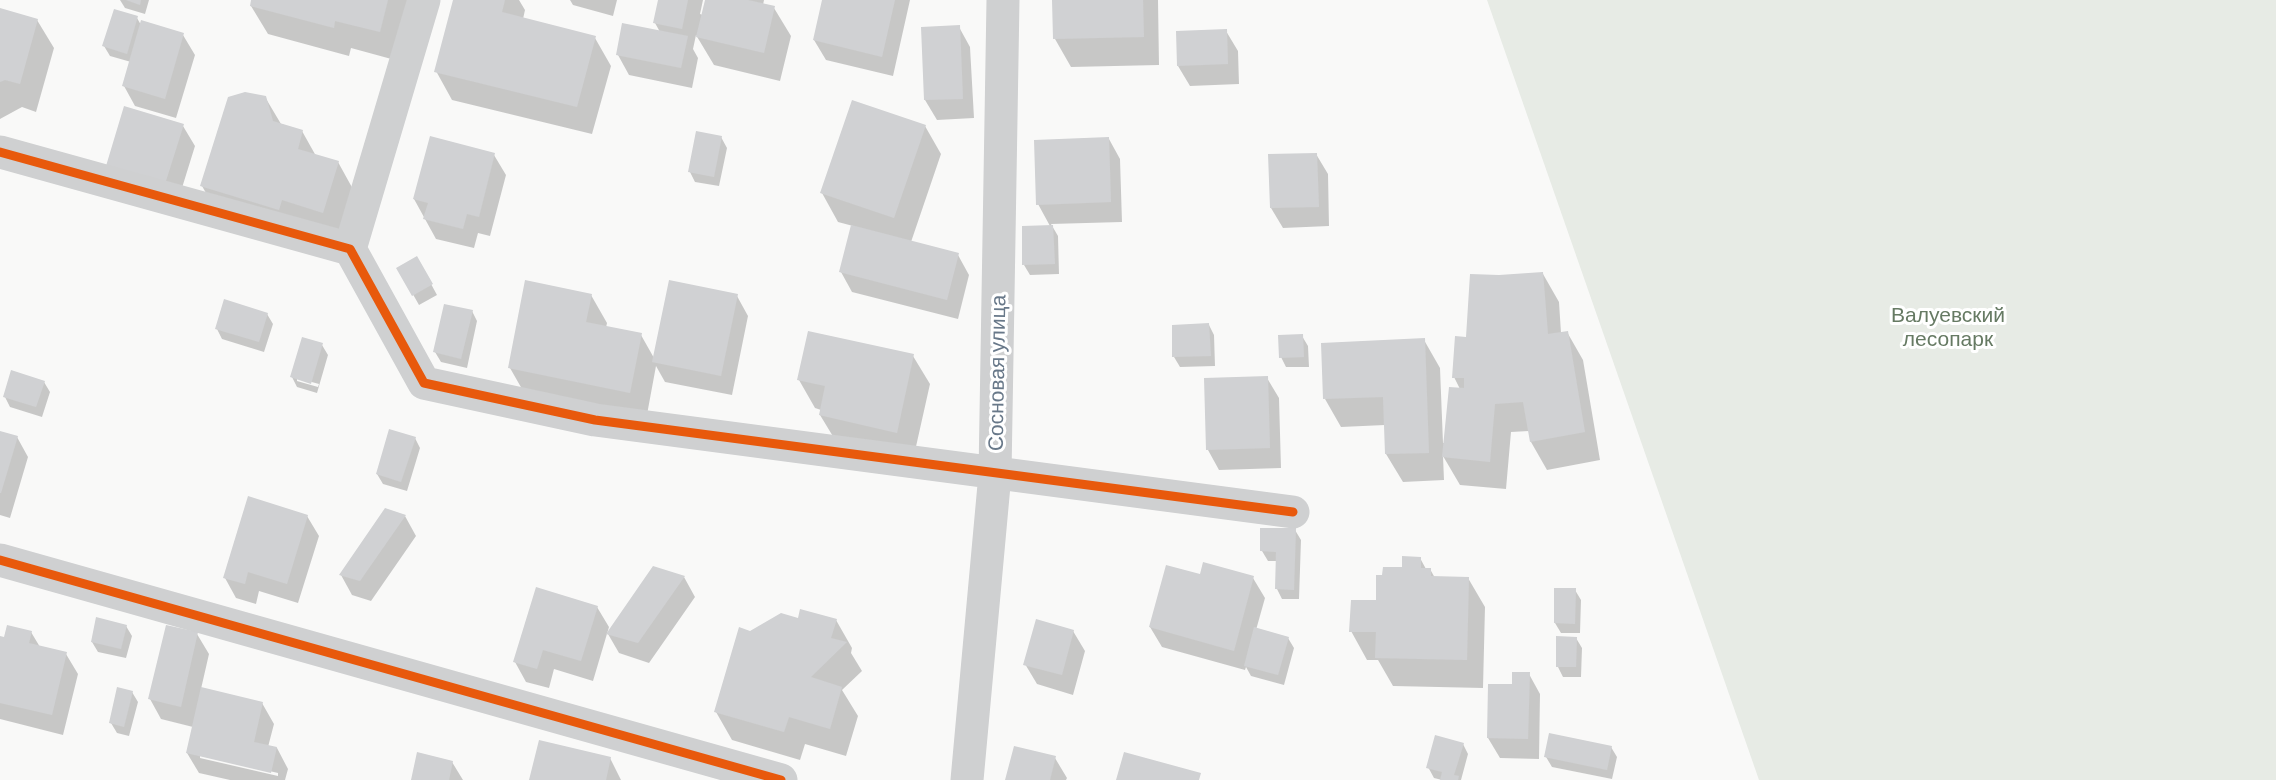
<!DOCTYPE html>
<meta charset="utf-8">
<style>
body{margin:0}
canvas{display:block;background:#f9f9f8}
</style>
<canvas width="2276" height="780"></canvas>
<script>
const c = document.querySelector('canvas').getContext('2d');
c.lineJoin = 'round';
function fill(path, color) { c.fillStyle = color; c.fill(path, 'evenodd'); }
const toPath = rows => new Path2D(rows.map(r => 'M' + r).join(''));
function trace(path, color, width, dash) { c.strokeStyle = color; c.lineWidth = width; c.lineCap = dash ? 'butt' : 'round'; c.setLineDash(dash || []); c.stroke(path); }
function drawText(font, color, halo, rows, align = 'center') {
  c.font = font + ' Barlow,sans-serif'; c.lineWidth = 6; c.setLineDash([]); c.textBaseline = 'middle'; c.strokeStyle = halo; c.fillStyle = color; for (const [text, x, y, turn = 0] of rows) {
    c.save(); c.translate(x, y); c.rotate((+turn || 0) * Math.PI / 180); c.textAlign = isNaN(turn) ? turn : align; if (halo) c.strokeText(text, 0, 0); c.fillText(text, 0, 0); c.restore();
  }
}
fill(toPath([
 [1487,0,2276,0,2276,780,1759,780]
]), '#e7ebe5');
fill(toPath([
 [120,0,149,0,145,14,125,8],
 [253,0,411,0,395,60,351,48,349,56,268,34,251,6],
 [454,0,519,0,525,10,523,19,595,38,611,66,592,134,452,100,436,71],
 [570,0,617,0,613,16,573,5],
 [659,0,703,0,700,14,703,15,706,0,764,0,763,5,774,8,791,36,780,81,714,65,696,35,693,49,698,58,692,88,629,75,618,55,660,32,655,23],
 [824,0,910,0,893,76,826,60,814,40],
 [1054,0,1158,0,1159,65,1071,67,1055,39],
 [0,9,37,20,54,48,36,112,22,107,0,119],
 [137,18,141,25,183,35,195,55,176,118,135,106,124,86,131,62,110,56,104,46],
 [959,27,970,47,974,118,937,120,925,100],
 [1226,31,1238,51,1239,84,1190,86,1178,66],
 [265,97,281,124,302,131,316,156,338,162,354,191,339,240,218,214,202,186],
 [183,126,195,146,177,204,119,186],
 [925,126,941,154,911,242,958,255,969,275,958,319,852,292,841,272,853,226,838,222,822,193],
 [721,137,727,148,719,186,695,182,690,172],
 [1109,139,1120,159,1122,222,1051,224,1058,236,1059,274,1030,275,1024,265,1050,226,1038,204],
 [1316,154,1328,174,1329,226,1283,228,1271,208],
 [494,155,506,175,490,236,478,233,474,248,436,239,414,199],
 [417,258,437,295,419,305,398,268],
 [1543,274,1559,302,1561,333,1567,332,1583,360,1600,460,1547,470,1531,442,1529,431,1511,432,1506,489,1460,485,1443,456,1444,480,1403,482,1386,454,1385,425,1341,427,1325,399,1424,340,1440,368,1443,443,1445,443,1460,389,1454,377,1468,339,1499,277],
 [591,295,607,323,606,328,641,335,654,358,737,296,748,316,732,395,665,382,656,366,646,420,526,396,510,368],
 [472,311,477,321,467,368,441,362,435,352],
 [267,314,273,324,264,352,222,339,217,329],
 [1209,325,1214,335,1215,366,1180,367,1174,357],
 [1302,336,1308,346,1309,367,1286,367,1281,357],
 [322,345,328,355,317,393,297,387,292,377],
 [297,378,319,384,318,387,297,381],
 [913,356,930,384,913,460,837,443,820,415,821,410,815,408,799,380],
 [1267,378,1279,398,1281,468,1219,470,1208,450],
 [44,382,50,392,42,417,10,407,5,397],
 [0,432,17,437,28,457,10,518,0,515],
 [415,438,420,448,407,491,383,484,377,474],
 [307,516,319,536,298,603,259,591,256,604,236,598,225,578],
 [405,516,416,536,371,601,352,595,341,575],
 [1295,530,1301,540,1299,599,1282,599,1277,589,1277,561,1268,561,1262,551],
 [1420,558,1426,569,1430,569,1435,578,1468,578,1485,607,1483,688,1393,686,1378,660,1367,660,1351,631,1404,569],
 [1201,576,1253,578,1265,598,1256,630,1288,638,1294,648,1284,685,1251,676,1246,667,1245,670,1162,647,1150,627],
 [684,577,695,597,649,663,619,653,608,634],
 [1575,590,1581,600,1580,633,1561,633,1555,623],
 [597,607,609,627,593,681,554,669,549,688,526,682,515,662],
 [799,620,836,620,852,648,851,653,862,671,842,690,858,716,846,756,805,744,800,760,732,740,716,712,751,632],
 [126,626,132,636,126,658,98,652,92,642],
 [1073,631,1085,651,1073,695,1037,684,1025,664],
 [31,632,40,647,66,654,78,674,63,735,0,719,0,638],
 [197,634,209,654,201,689,262,703,274,724,268,747,277,748,288,769,285,780,230,780,199,773,187,753,193,727,161,719,150,699],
 [200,755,278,773,278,776,200,758],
 [1576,638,1582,648,1581,677,1563,677,1558,667],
 [1529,674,1540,694,1539,759,1500,758,1488,738],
 [132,692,138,702,129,736,117,733,111,723],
 [1463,744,1468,754,1461,780,1442,780,1434,778,1428,767],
 [1611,747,1617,757,1612,779,1552,767,1546,757],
 [610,758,621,780,531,780],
 [1055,758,1067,778,1066,780,1007,780],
 [452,762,463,780,412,780]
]), '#0003');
fill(toPath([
 [126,0,141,0,140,5],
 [251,0,388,0,380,32,335,21,334,28,250,6],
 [453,0,505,0,502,12,596,36,577,107,434,72],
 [658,0,688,0,682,29,653,23],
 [705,0,748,0,775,6,764,53,696,37],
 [822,0,895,0,882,57,813,40],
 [1052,0,1143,0,1144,37,1053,39],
 [0,8,38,19,20,84,5,80,0,82],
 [114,9,138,16,127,54,102,46],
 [141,20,184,33,165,99,122,86],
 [622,23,688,36,681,68,616,55],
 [960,25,963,99,924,100,921,27],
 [1227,29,1228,64,1177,66,1176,31],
 [245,92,266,96,273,121,303,130,298,149,339,161,323,213,282,200,279,210,200,186,228,97],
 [852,100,926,125,894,218,820,193],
 [124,106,184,124,165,184,106,166],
 [696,131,722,136,714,177,688,172],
 [430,136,495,153,479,217,467,214,463,229,423,219,428,203,413,199],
 [1109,137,1111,202,1036,205,1034,140],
 [1317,153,1319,207,1270,208,1268,154],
 [851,225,959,253,947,300,839,272],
 [1053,225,1055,264,1022,265,1022,226],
 [417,256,433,284,412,296,396,268],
 [1543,272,1548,334,1568,331,1585,432,1530,442,1523,402,1495,404,1490,462,1442,457,1449,387,1464,388,1464,378,1452,378,1455,336,1466,337,1470,274,1499,275],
 [525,280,592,294,586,322,642,333,630,393,508,368],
 [669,280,738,294,721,376,652,362],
 [224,299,268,313,259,342,215,329],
 [444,304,473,310,461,359,433,352],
 [1209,323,1211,356,1172,357,1172,325],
 [808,331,914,354,897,433,819,415,825,386,797,380],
 [1303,334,1304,357,1279,358,1278,335],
 [302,337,323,343,311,384,290,377],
 [1425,338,1429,453,1385,454,1383,397,1323,399,1321,343],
 [11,370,45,381,36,407,3,397],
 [1268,376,1270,448,1206,450,1204,378],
 [389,429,416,437,401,482,376,474],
 [0,431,18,436,1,493,0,493],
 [248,496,308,515,287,584,248,572,245,584,223,578],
 [385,508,406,515,360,581,339,575],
 [1260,528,1296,528,1294,590,1275,589,1276,552,1260,551],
 [1402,556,1421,557,1421,568,1431,568,1431,576,1469,577,1467,660,1375,658,1376,632,1349,632,1351,600,1376,600,1376,575,1382,575,1383,567,1402,567],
 [1203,562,1254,576,1234,651,1149,627,1166,565,1200,574],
 [653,566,685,576,638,643,606,634],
 [536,587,598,606,581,661,543,650,537,669,513,662],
 [1554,588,1576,588,1575,624,1554,623],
 [800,609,837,619,831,638,847,642,811,677,842,687,830,729,789,717,784,732,714,712,739,627,750,631,781,613,798,618],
 [96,617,127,625,121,649,91,642],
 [1036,619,1074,630,1062,675,1023,665],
 [7,625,32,631,29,643,67,652,52,715,0,703,0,636,4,637],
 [166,625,198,632,181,707,148,699],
 [1254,627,1289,637,1278,675,1244,666],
 [1556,636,1577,637,1576,667,1556,667],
 [1512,672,1530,672,1528,739,1487,738,1488,684,1512,684],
 [117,687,133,691,124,727,109,723],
 [201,687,263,702,254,742,277,747,271,773,186,753],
 [1549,733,1612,746,1607,770,1544,757],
 [1435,735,1464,743,1454,775,1459,776,1458,780,1440,780,1442,772,1426,768],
 [539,740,611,757,606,780,529,780],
 [1014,746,1056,756,1050,780,1005,780],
 [417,752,453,761,449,780,411,780],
 [1124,752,1201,773,1199,780,1116,780]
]), '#d0d1d3');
trace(toPath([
 [0,152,350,249,424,383,595,420,1293,512],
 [350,249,424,0],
 [0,560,781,780],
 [967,780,995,474,1003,0]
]), '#cfd0d1', 33);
trace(toPath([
 [0,152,350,249,424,383,595,420,1293,512],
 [0,560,781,780]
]), '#e8590c', 9);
drawText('21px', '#667a63', '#fff', [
 ["Валуевский",1948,315],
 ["лесопарк",1948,339]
]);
drawText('21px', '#687889', '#fff', [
 ["Сосновая улица",997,373,-89]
]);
</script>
